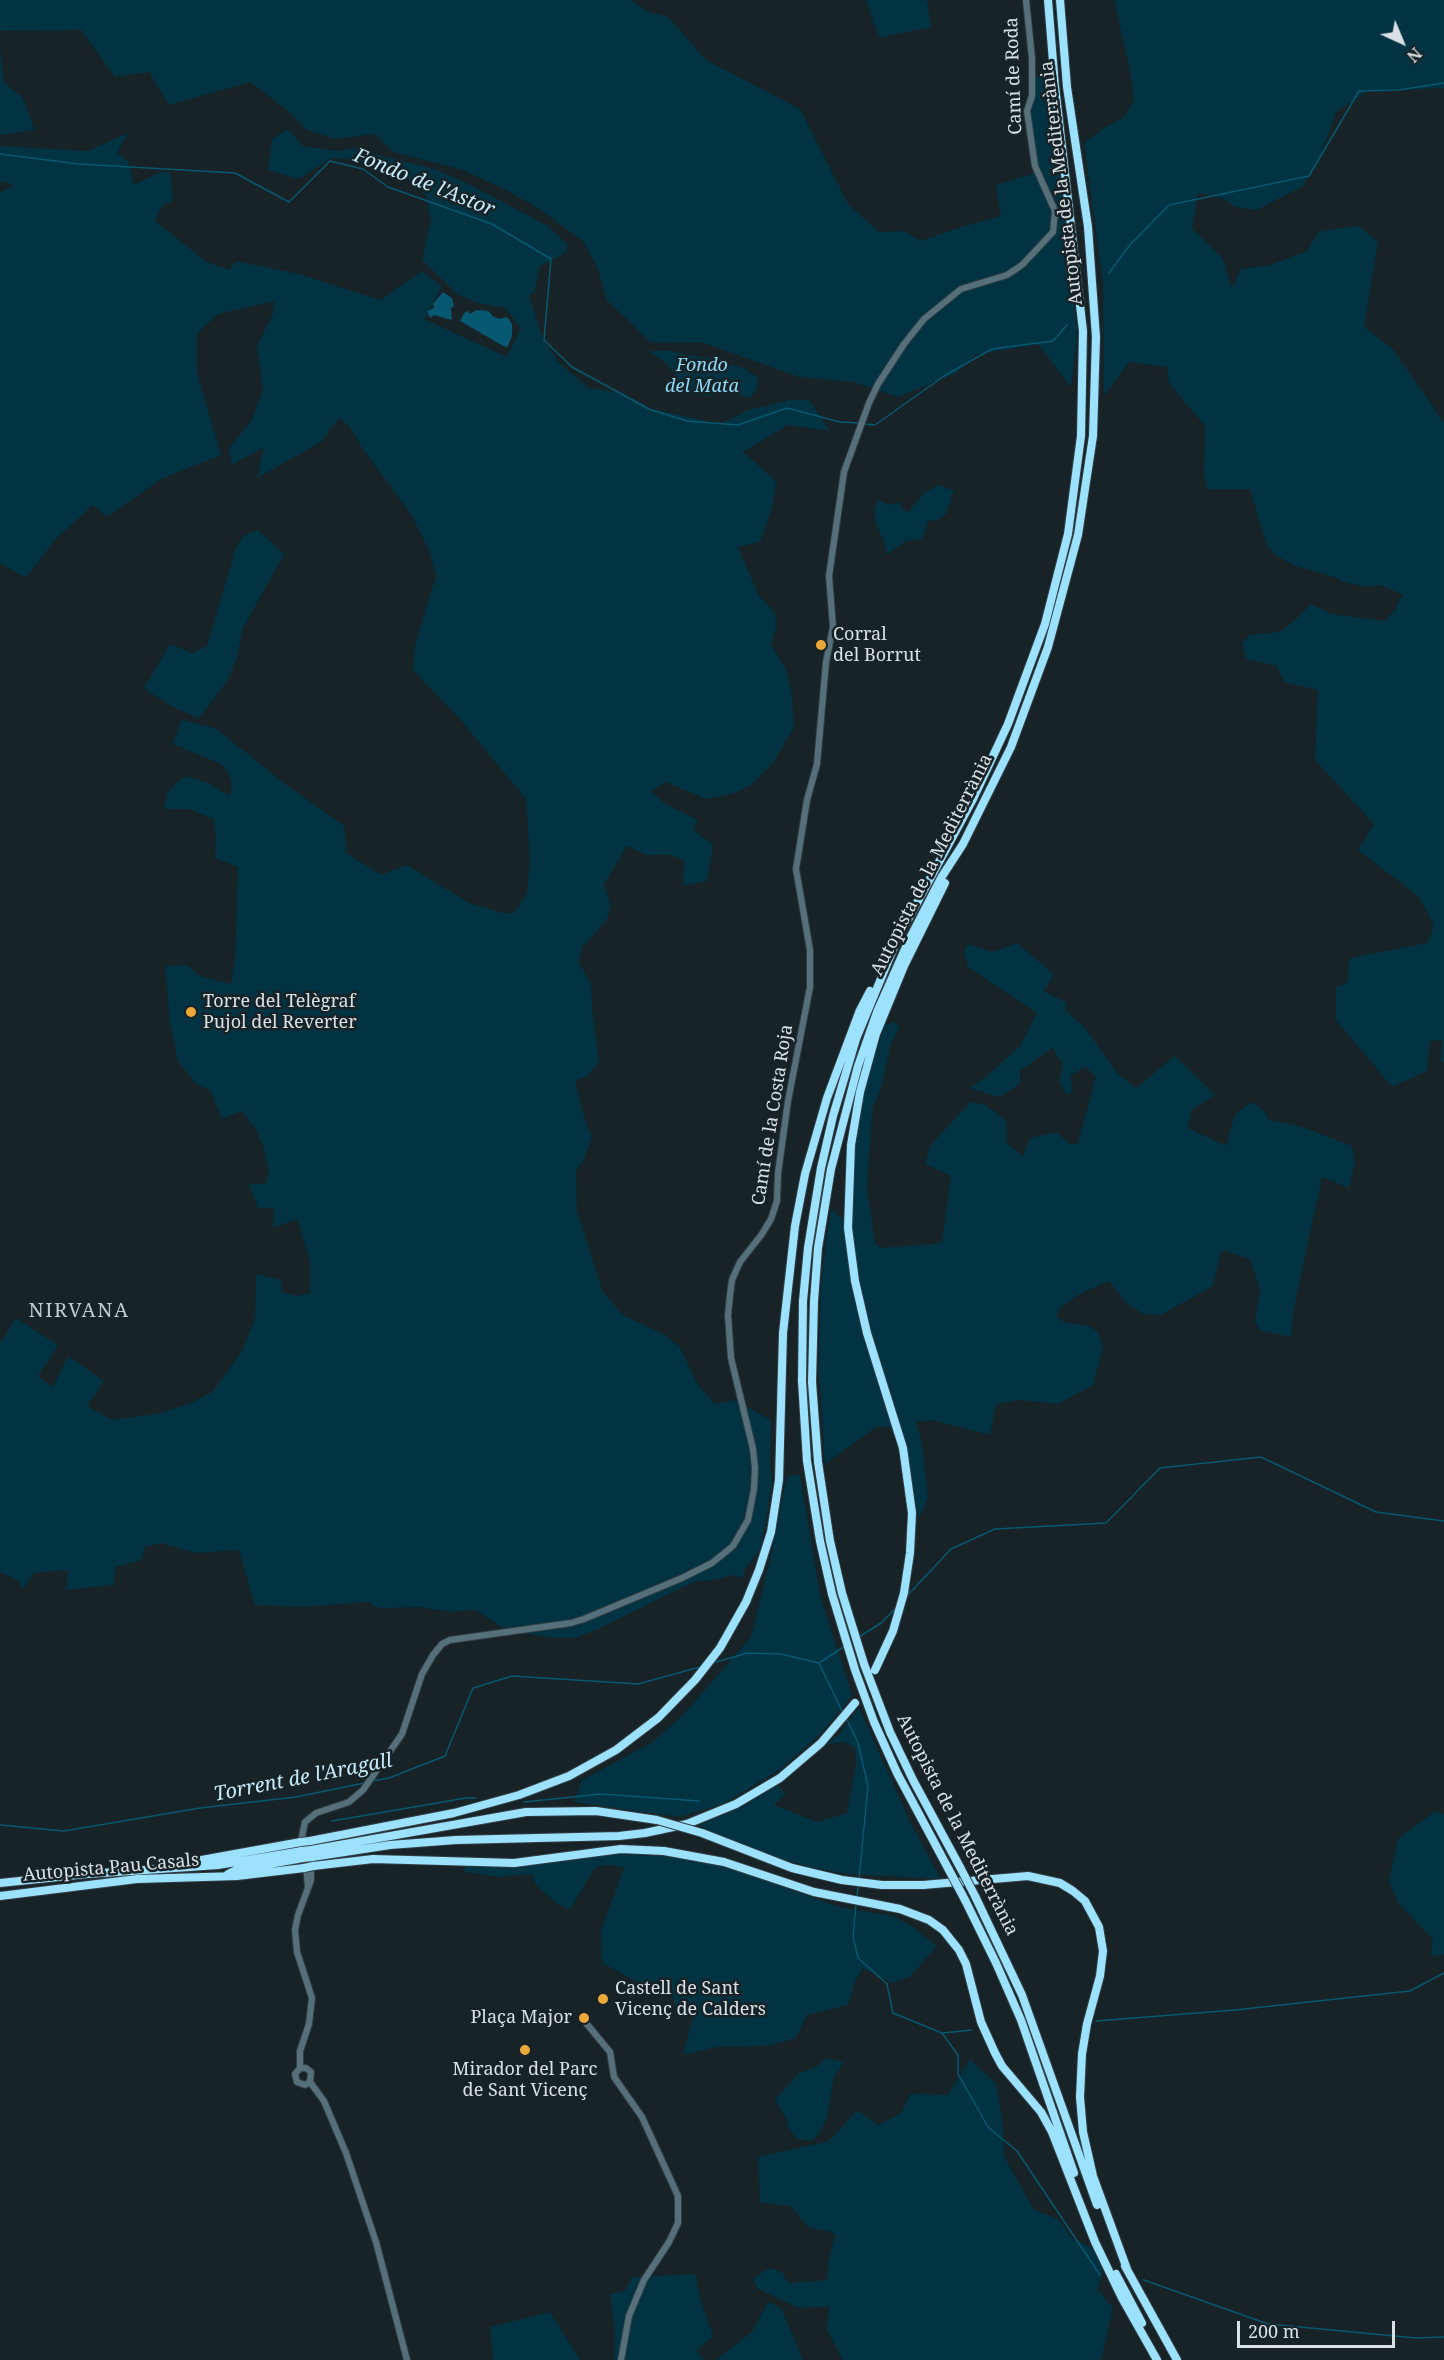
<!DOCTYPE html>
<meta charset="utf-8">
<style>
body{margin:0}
#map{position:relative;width:1444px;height:2360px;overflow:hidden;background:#172327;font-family:"Noto Serif",serif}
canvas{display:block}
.north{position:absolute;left:1372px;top:12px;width:60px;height:60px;-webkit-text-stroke:4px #172327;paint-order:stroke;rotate:136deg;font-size:16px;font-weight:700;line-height:24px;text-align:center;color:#dae1e5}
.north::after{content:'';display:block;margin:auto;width:21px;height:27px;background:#dae1e5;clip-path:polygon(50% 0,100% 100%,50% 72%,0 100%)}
.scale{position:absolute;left:1237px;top:2321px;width:158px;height:27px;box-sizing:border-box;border:3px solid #dae1e5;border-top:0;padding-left:8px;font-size:18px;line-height:21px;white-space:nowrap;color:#dae1e5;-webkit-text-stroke:4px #172327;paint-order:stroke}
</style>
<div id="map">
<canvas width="1444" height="2360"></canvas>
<div class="north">N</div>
<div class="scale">200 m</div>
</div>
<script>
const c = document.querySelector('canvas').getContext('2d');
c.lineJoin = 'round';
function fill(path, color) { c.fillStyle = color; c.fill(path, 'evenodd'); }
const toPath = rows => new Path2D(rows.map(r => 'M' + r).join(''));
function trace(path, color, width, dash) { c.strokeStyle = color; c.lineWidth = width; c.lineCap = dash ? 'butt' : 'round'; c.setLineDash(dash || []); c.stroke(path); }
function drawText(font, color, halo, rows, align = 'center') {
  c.font = font + ' "Noto Serif",serif'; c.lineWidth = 5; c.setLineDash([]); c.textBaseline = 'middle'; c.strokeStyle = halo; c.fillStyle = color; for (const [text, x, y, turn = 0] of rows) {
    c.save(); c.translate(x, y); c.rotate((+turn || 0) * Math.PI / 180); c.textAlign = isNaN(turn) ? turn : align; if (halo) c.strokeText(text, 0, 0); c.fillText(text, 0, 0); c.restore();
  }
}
fill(toPath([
 [0,0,631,0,647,11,668,17,706,60,800,109,848,204,879,232,904,231,921,241,955,229,1001,216,996,185,1035,173,1038,164,1031,118,1035,76,1046,78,1069,244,1077,334,1071,387,1038,344,975,355,956,373,898,397,853,382,799,377,704,343,650,342,606,299,599,272,584,242,539,209,510,192,463,170,393,152,375,134,335,139,307,130,286,109,250,82,169,105,149,72,115,77,81,30,0,31],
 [866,0,927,0,931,27,879,38],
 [1114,0,1444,0,1444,88,1367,91,1336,112,1322,152,1303,186,1257,210,1235,207,1222,198,1198,193,1192,228,1223,259,1232,288,1241,269,1270,265,1307,251,1319,231,1359,226,1378,242,1364,327,1393,349,1444,423,1444,1061,1441,1062,1442,1040,1430,1041,1427,1071,1392,1087,1336,1020,1336,987,1347,983,1350,958,1427,943,1434,926,1419,897,1358,850,1374,824,1315,760,1318,690,1284,682,1277,666,1246,659,1242,643,1249,635,1279,632,1293,622,1311,604,1331,614,1385,621,1395,609,1403,595,1380,585,1366,587,1344,582,1334,577,1295,566,1275,555,1267,546,1250,489,1207,489,1204,475,1205,426,1169,383,1167,367,1129,362,1104,396,1103,283,1084,143,1105,127,1123,118,1134,101,1130,70],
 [0,47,4,83,22,97,35,130,0,135],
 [288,129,303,146,337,151,352,148,434,169,467,183,548,226,568,245,564,254,540,266,534,293,529,296,543,339,559,363,589,388,622,393,652,409,720,424,749,410,789,400,809,400,830,431,788,425,743,452,776,481,772,509,760,542,738,547,758,594,775,613,776,627,771,645,786,669,792,695,794,727,773,763,751,785,732,794,706,799,666,782,651,791,664,803,698,820,693,830,713,845,707,881,683,886,684,860,671,855,647,855,627,846,604,884,611,907,606,921,582,947,579,963,591,983,592,1008,599,1063,587,1076,575,1081,585,1121,592,1138,584,1159,576,1171,577,1211,603,1292,623,1315,663,1334,680,1347,697,1384,715,1404,735,1400,771,1420,770,1465,772,1482,765,1525,760,1549,745,1569,742,1578,732,1575,720,1579,693,1582,600,1628,575,1638,556,1638,508,1631,475,1610,450,1612,419,1607,383,1608,375,1607,369,1602,301,1607,255,1605,239,1550,196,1553,161,1543,145,1547,142,1560,115,1567,114,1585,66,1590,68,1570,34,1573,23,1589,17,1580,0,1572,0,1343,16,1318,58,1345,38,1376,53,1387,68,1356,104,1381,87,1406,112,1420,156,1414,189,1404,212,1392,240,1354,255,1320,256,1274,281,1280,282,1292,296,1296,310,1293,310,1261,297,1219,273,1228,274,1208,258,1208,249,1184,265,1184,269,1173,263,1146,256,1130,242,1111,222,1119,210,1090,195,1083,178,1061,170,1021,165,966,187,965,200,976,231,984,235,959,238,867,215,858,216,835,213,819,189,809,164,809,167,794,176,783,187,776,211,784,230,797,232,782,223,765,173,744,181,720,215,728,284,783,344,826,347,853,381,875,407,865,469,903,502,913,514,913,527,893,530,860,526,799,459,718,413,670,415,645,436,576,429,550,412,516,361,446,349,426,339,418,321,442,257,478,264,447,232,465,229,448,251,421,263,390,257,345,273,314,274,301,218,314,197,334,197,373,221,455,161,479,107,517,93,505,54,541,26,578,0,563,0,192,15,185,0,181,0,146,88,151,128,133,117,153,128,161,134,185,161,172,170,172,173,201,162,206,155,221,207,262,229,270,236,261,299,274,380,300,422,271,442,287,424,319,507,357,521,328,505,308,478,303,457,294,422,260,431,221,426,195,409,180,352,160,332,158,299,179,268,170,272,139],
 [649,351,670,351,707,358,744,368,758,378,757,389,750,398,719,390,711,396,688,394,668,365],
 [939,485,954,491,946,514,936,521,929,520,922,539,906,541,887,555,884,541,876,525,874,508,879,500,890,505,901,502,901,509,908,512,925,492],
 [258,530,284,554,242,630,237,658,228,680,199,718,171,706,144,688,170,644,192,653,207,646,236,548,243,536],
 [1017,943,1054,974,1044,991,1067,1003,1065,1010,1085,1028,1118,1074,1136,1088,1175,1056,1215,1095,1191,1110,1188,1128,1226,1146,1235,1114,1252,1102,1263,1110,1269,1120,1300,1126,1352,1146,1355,1163,1349,1188,1322,1177,1294,1308,1291,1337,1261,1331,1255,1322,1260,1290,1250,1259,1221,1250,1213,1286,1161,1315,1143,1314,1126,1303,1109,1281,1078,1295,1061,1307,1057,1316,1063,1322,1089,1326,1098,1332,1103,1347,1093,1385,1058,1404,1018,1400,996,1404,990,1435,932,1420,916,1422,922,1444,928,1498,919,1519,901,1427,876,1427,825,1464,819,1369,821,1282,831,1209,853,1228,853,1152,865,1084,885,1025,895,1022,899,1027,890,1047,882,1085,872,1110,867,1188,875,1243,881,1248,942,1243,951,1176,925,1164,930,1146,970,1102,986,1105,1006,1120,1007,1143,1023,1157,1030,1138,1056,1132,1071,1145,1078,1143,1096,1076,1085,1067,1070,1076,1073,1092,1067,1095,1059,1081,1063,1064,1052,1048,1020,1071,1020,1084,999,1097,969,1088,988,1075,1020,1046,1037,1013,968,967,964,951,968,944,992,952],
 [800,1475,820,1595,852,1696,819,1735,779,1770,723,1804,679,1817,574,1802,582,1780,651,1743,682,1716,751,1637,771,1556,787,1476],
 [859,1708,912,1826,941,1879,849,1874,814,1868,774,1857,717,1835,699,1825,748,1804,777,1785,786,1794,774,1805,817,1822,847,1813,856,1766,855,1748,844,1742,828,1744,840,1733],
 [1435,1811,1444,1814,1444,1955,1431,1956,1433,1939,1398,1903,1389,1881,1398,1839],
 [613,1854,677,1857,730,1868,839,1907,893,1916,910,1925,937,1946,910,1977,892,1983,863,1968,855,1981,848,2005,807,2015,796,2038,767,2046,716,2047,683,2055,694,2014,675,2007,671,1985,652,1988,639,1983,602,1963,601,1930,624,1868,609,1865,595,1867,570,1910,556,1903,535,1884,532,1874,500,1877,465,1872,465,1866,508,1868],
 [826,2058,844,2062,834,2077,827,2117,820,2132,812,2141,797,2139,787,2126,788,2122,775,2099,799,2073,816,2067],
 [970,2059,996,2084,1002,2117,1004,2156,1034,2210,1058,2219,1072,2238,1092,2248,1103,2271,1097,2289,1113,2308,1101,2360,843,2360,827,2330,829,2307,798,2308,757,2288,753,2279,769,2268,782,2272,788,2283,827,2280,828,2265,835,2235,829,2231,809,2228,791,2206,760,2203,758,2157,829,2141,857,2110,879,2125,901,2113,910,2094,948,2095],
 [695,2274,700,2299,713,2336,696,2351,704,2360,614,2360,615,2335,610,2294,625,2291,632,2277],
 [768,2302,781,2308,803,2360,716,2360,752,2332],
 [550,2312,580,2360,493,2360,490,2327]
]), '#013343');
fill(toPath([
 [443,292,452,298,454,306,451,308,452,320,434,315,430,318,427,311,434,308,433,304],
 [477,310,488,311,494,317,500,319,506,317,509,319,512,325,512,336,507,348,460,321,465,312,468,311,470,314]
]), '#075871');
trace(toPath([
 [0,154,79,164,235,173,289,202,330,161,363,169,388,187,492,224,551,259,544,340,572,367,649,409,687,421,738,425,787,408,840,422,860,423],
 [1109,273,1129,246,1169,205,1309,176,1359,91,1399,90,1444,83],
 [865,424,875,425,944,376,992,349,1053,341,1067,325],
 [907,1596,951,1549,995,1529,1106,1523,1160,1468,1261,1457,1376,1512,1444,1521],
 [859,1637,881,1623,895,1609],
 [713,1663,747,1653,781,1654,819,1663,845,1646],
 [819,1663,843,1713],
 [847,1720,858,1743,868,1786,859,1879],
 [372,1781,389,1778,445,1756,473,1688,512,1676,638,1684,700,1667],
 [524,1802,601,1794,699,1801],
 [332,1821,466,1798,476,1798],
 [0,1825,64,1831,200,1808,296,1797,364,1783],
 [857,1897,858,1886],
 [856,1904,853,1937,858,1958,887,1984,893,2013,942,2033,958,2055,958,2074,988,2127,1017,2151,1100,2275],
 [1096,2021,1235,2010,1410,1991,1444,1973],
 [943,2033,972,2030],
 [1144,2280,1268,2324,1416,2338,1444,2337]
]), '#075871', 1.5);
const tertiary = toPath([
 [305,1854,302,1836,305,1822,316,1813,349,1802,363,1790,402,1734,422,1674,433,1655,442,1644,450,1640,571,1623,584,1619,682,1578,712,1563,733,1546,748,1520,754,1489,755,1468,753,1449,731,1358,728,1315,730,1295,732,1280,740,1262,762,1234,771,1219,777,1201,778,1173,788,1101,810,987,810,950,796,869,807,800,817,764,826,662,833,627,829,576,844,472,869,403,878,384,904,344,924,319,961,289,1007,275,1022,265,1053,232,1055,211,1035,166,1027,111,1032,96,1032,58,1026,0],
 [306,1864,308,1888],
 [586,2023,610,2052,614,2077,642,2117,678,2196,678,2223,669,2242,644,2280,629,2316,621,2360],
 [300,2068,300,2051,309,2024,312,1998,297,1952,295,1930,298,1915,311,1880,311,1863],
 [300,2068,295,2074,297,2082,305,2085,310,2082],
 [300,2068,306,2068,311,2072,310,2082],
 [310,2082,324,2101,346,2153,376,2242,407,2360]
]);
const motorway = toPath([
 [875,1670,893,1631,904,1593,910,1553,912,1513,903,1448,867,1333,855,1281,848,1228,851,1145,860,1092,876,1034,904,966,945,883],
 [702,1833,792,1868,842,1880,882,1885,923,1885,1028,1876,1060,1883,1073,1891,1085,1901,1099,1927,1103,1951,1100,1976,1087,2024,1082,2054,1080,2097,1083,2132,1093,2176,1127,2269],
 [310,1841,454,1813,519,1795,569,1776,616,1750,658,1718,695,1680,720,1648,746,1602,759,1570,771,1532,779,1480,783,1333,795,1226,805,1174,827,1098,860,1010,870,991],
 [311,1850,526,1812,596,1811,657,1820],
 [312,1857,390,1845,456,1840,619,1836,645,1833,687,1824,736,1804,780,1778,821,1743,855,1703],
 [185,1863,301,1842],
 [313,1866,373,1859,514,1863,621,1849,664,1851,724,1862,814,1892,900,1909,929,1920,943,1930,959,1950,966,1964,981,2022,995,2053,1002,2066,1041,2112,1052,2132,1095,2242,1122,2298,1157,2360],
 [961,1869,913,1780,890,1732,864,1664,842,1593,830,1541,818,1462,812,1382,814,1301,818,1248,831,1169,858,1066,877,1012,910,938,941,878,963,844,1011,747,1048,647,1078,535,1093,436,1096,337,1088,227,1067,87,1060,0],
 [949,1870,897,1773,874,1722,855,1670,832,1594,820,1541,807,1461,802,1381,803,1301,808,1248,821,1168,833,1116,856,1039,897,940,973,799,1008,724,1045,624,1068,534,1081,436,1083,331,1055,86,1048,0],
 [228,1874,236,1870,303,1858],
 [0,1883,87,1874,218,1865,302,1851],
 [0,1896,137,1879,237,1876,304,1868],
 [975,1896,1022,1995,1097,2205],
 [965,1900,996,1963,1021,2020,1074,2173],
 [1125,2266,1177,2360],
 [1116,2274,1142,2323]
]);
trace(tertiary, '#323e42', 8);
trace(motorway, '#323e42', 10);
trace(tertiary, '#55707b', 6);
trace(motorway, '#9ce1fe', 8);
const motorwayBridge = toPath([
 [657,1820,702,1833],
 [301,1842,310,1841],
 [302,1851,311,1850],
 [303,1858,312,1857],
 [304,1868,313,1866],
 [961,1869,975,1896],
 [949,1870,965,1900]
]);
trace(motorwayBridge, '#323e42', 10, []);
trace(motorwayBridge, '#9ce1fe', 8);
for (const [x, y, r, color] of [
 [821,645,6,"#eba93a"],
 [191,1012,6,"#eba93a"],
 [603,1999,6,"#eba93a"],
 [584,2018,6,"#eba93a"],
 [525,2050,6,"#eba93a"]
]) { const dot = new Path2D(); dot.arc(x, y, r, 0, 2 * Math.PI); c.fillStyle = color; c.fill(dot); trace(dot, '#172327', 2); }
drawText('18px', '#dae1e5', '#172327', [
 ["Camí de Roda",1014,76,-92],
 ["Autopista de la Mediterrània",1062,183,-97],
 ["Autopista de la Mediterrània",932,865,-63],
 ["Camí de la Costa Roja",773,1115,-81],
 ["Autopista de la Mediterrània",957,1825,63],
 ["Autopista Pau Casals",111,1868,-5]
]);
drawText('italic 18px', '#8ddafa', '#172327', [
 ["Fondo",702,366],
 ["del Mata",702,387]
]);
drawText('18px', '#dae1e5', '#172327', [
 ["Corral",833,635],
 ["del Borrut",833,656],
 ["Torre del Telègraf",203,1002],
 ["Pujol del Reverter",203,1023],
 ["Castell de Sant",615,1989],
 ["Vicenç de Calders",615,2010],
 ["Plaça Major",572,2018,"right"],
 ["Mirador del Parc",525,2070,"center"],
 ["de Sant Vicenç",525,2091,"center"]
], 'left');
drawText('italic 20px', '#c6ebfa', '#172327', [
 ["Fondo de l'Astor",424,183,22],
 ["Torrent de l'Aragall",303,1778,-11]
]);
c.letterSpacing = '1.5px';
drawText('20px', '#bccbd2', '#172327', [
 ["NIRVANA",79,1311]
]);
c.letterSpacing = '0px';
</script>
